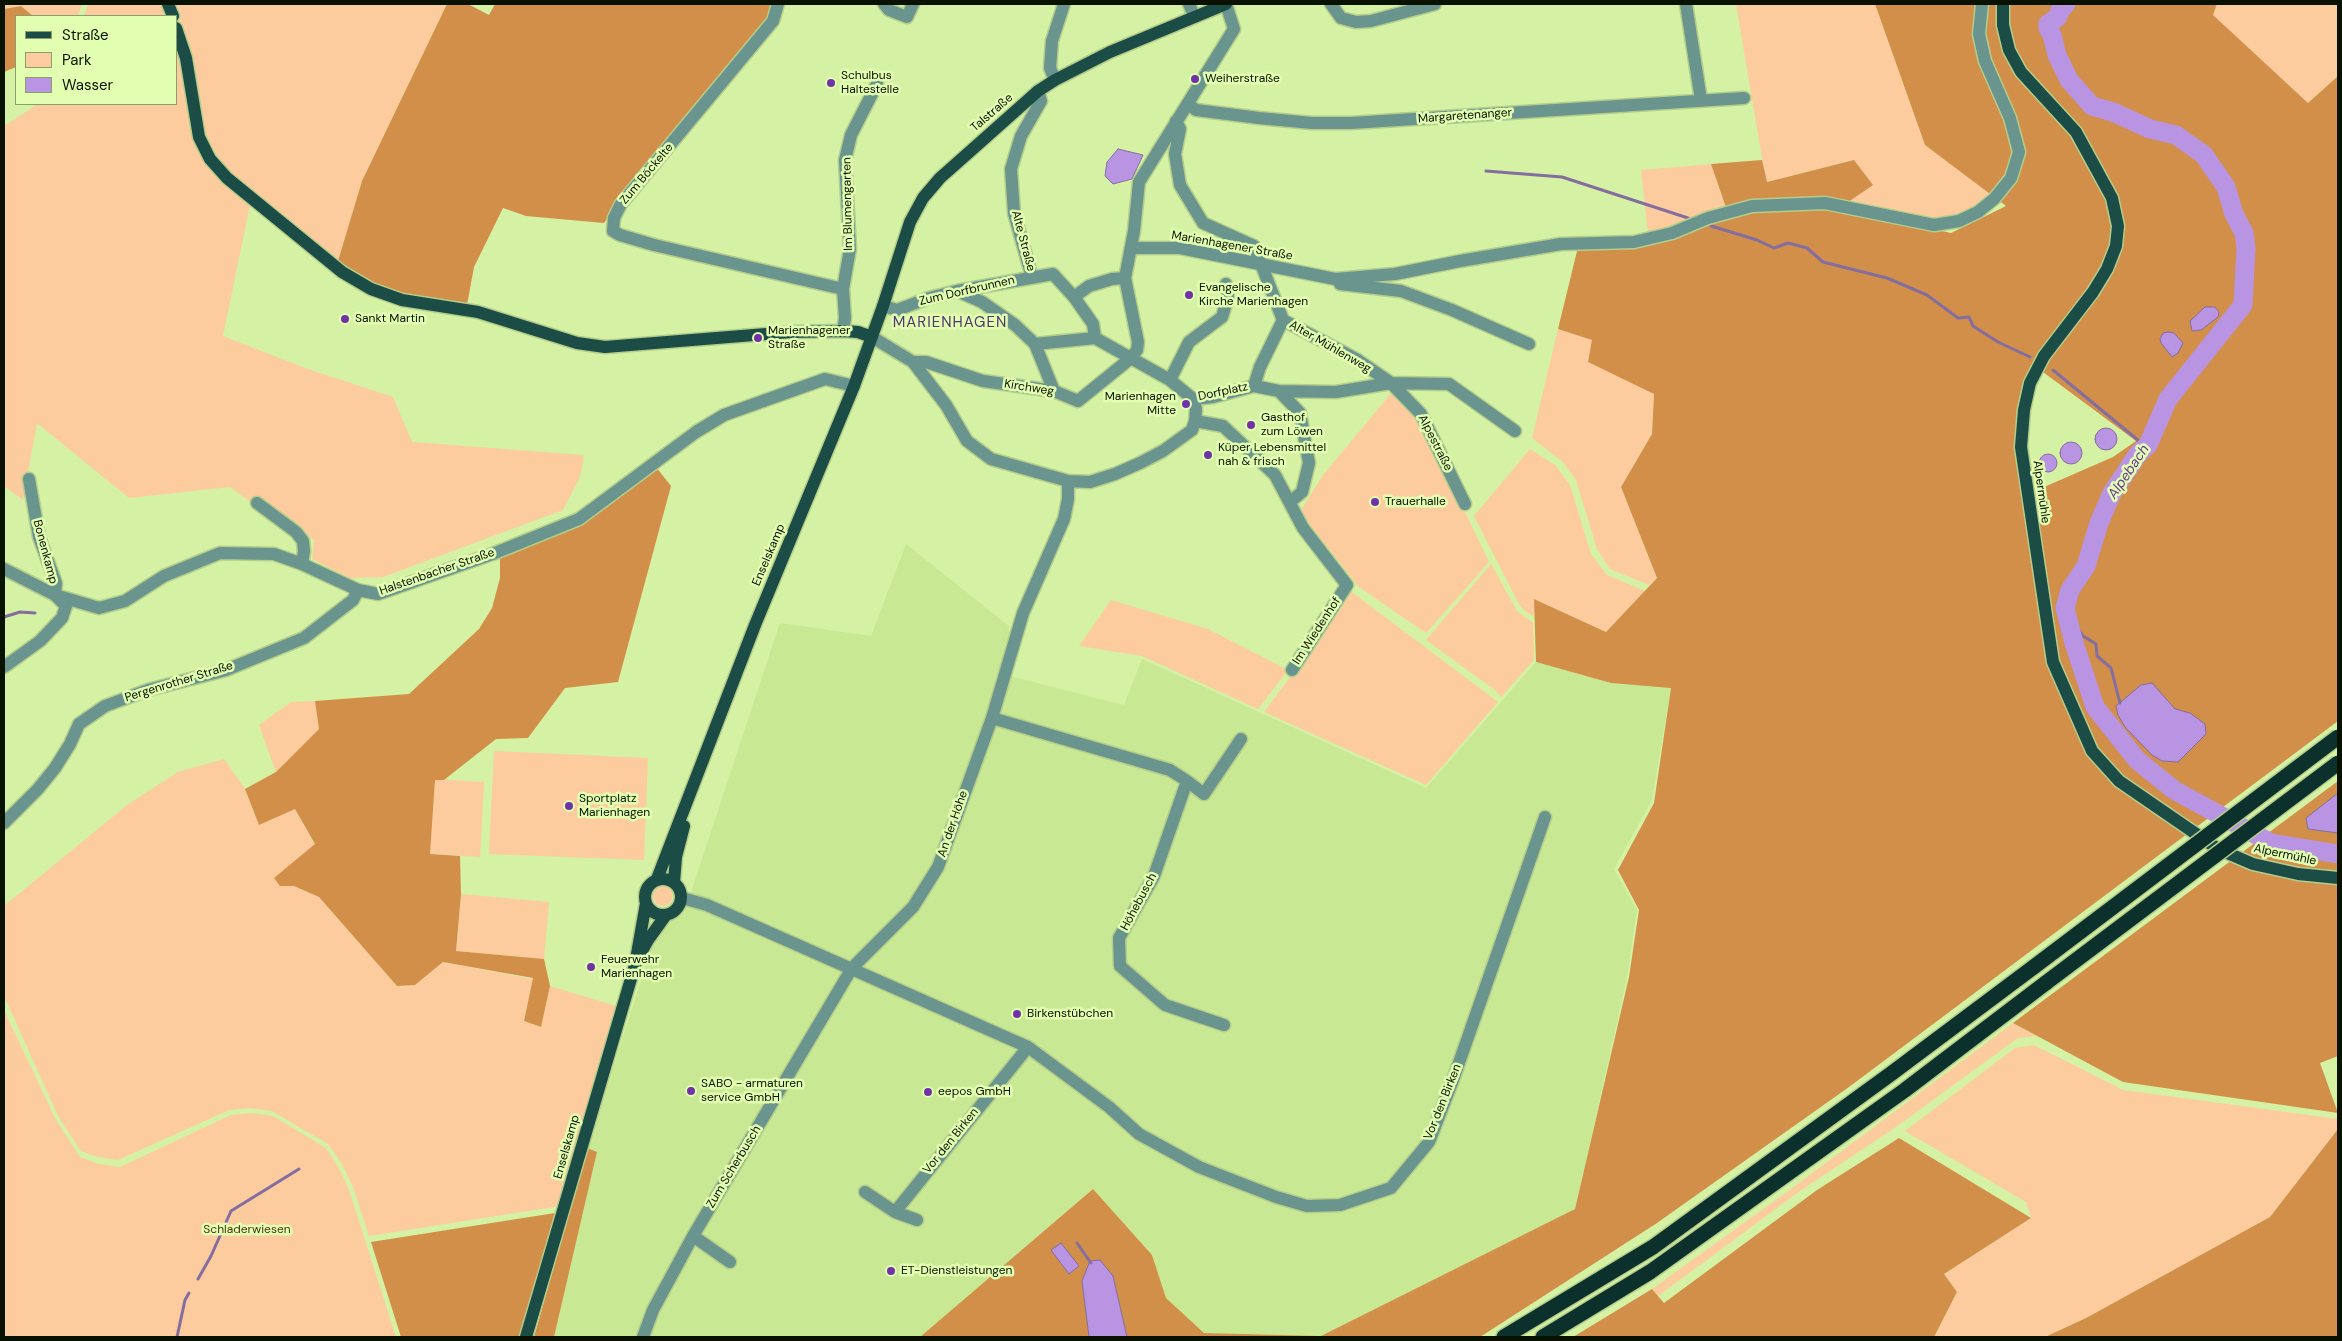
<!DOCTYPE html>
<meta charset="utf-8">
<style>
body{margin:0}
#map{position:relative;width:2342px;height:1341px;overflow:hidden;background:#d5f1a4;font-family:"DM Sans",sans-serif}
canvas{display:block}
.frame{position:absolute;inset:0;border:5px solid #091100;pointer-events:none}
.legend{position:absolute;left:15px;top:15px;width:162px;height:90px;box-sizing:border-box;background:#e2feb1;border:1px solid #8b9f6a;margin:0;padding:6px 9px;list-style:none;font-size:15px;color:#091100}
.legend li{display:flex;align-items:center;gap:10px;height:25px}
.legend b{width:25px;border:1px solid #8b9f6a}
</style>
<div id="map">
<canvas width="2342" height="1341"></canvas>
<div class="frame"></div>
<ul class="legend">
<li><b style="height:6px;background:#1b4c46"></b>Straße</li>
<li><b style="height:14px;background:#fccc9e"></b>Park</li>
<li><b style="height:14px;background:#b894e3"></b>Wasser</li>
</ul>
</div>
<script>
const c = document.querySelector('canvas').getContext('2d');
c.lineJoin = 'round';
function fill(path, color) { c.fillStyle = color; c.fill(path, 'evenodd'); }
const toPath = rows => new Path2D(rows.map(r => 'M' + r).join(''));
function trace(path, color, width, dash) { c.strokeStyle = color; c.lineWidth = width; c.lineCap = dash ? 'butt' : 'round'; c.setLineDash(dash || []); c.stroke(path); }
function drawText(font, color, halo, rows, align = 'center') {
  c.font = font + ' "DM Sans",sans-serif'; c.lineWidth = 5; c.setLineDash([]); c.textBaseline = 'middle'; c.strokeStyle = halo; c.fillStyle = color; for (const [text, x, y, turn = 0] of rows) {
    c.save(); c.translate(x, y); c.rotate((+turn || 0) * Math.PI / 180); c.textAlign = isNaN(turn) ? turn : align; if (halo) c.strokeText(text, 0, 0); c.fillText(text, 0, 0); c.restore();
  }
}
fill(toPath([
 [906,544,1009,626,1010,676,1124,705,1142,659,1426,788,1536,662,1611,683,1671,687,1652,800,1614,869,1637,910,1627,978,1575,1209,1321,1336,1204,1333,1166,1298,1152,1255,1093,1189,920,1337,554,1337,597,1152,587,1148,654,940,671,921,684,913,780,623,871,636]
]), '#c9e893');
fill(toPath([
 [4,4,82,4,78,16,33,16,21,6,4,9],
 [88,4,163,4,168,16,84,16],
 [175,4,447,4,362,181,338,261,232,178,216,156,207,138,191,57],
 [1736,4,1875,4,1925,145,1993,196,1975,209,1935,222,1844,204,1854,160,1766,182],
 [2217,4,2338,4,2338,76,2308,103,2212,15],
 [176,39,197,144,250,205,223,336,305,368,393,397,412,442,584,455,580,477,563,510,383,577,350,578,312,559,314,540,258,500,254,504,230,487,129,498,37,423,23,500,4,486,4,126,38,104,176,104],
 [1711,164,1727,210,1648,235,1641,170],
 [1558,329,1593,340,1588,362,1654,393,1652,434,1621,487,1657,578,1649,585,1610,569,1597,549,1576,480,1563,462,1532,438],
 [1393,391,1419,416,1489,562,1426,633,1359,587,1300,512,1323,475],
 [1530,449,1556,466,1570,485,1591,554,1607,575,1645,591,1606,632,1534,599,1534,616,1526,612,1519,604,1474,516],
 [1491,564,1517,611,1533,623,1534,660,1501,697,1495,690,1426,640],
 [1349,590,1498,702,1426,785,1264,712,1293,673],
 [1111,600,1208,629,1288,670,1258,709,1142,656,1079,646],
 [315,701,319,729,276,772,259,725,291,702],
 [494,751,648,758,644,860,489,854],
 [224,759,245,789,259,825,295,808,315,845,275,878,280,885,294,886,319,897,397,986,415,985,443,962,533,979,524,1021,541,1027,550,986,616,1006,560,1206,369,1236,353,1187,342,1164,328,1144,272,1111,250,1108,229,1110,118,1160,98,1157,81,1151,58,1116,4,996,4,906,127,805,178,772],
 [435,779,484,782,480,857,430,854],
 '653 896a10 10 0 1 1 20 0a10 10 0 1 1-20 0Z',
 [461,894,549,902,544,959,456,951],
 [4,1010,56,1120,80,1157,99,1164,120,1167,231,1115,251,1113,273,1116,326,1148,339,1168,349,1190,396,1337,4,1337],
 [2013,1023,2036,1036,2018,1038,1893,1129,1800,1191,1658,1296,1652,1289,1791,1189],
 [2034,1045,2123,1090,2338,1119,2338,1129,2270,1217,2086,1318,2045,1337,1934,1337,1957,1292,1944,1274,2031,1218,2026,1202,1905,1131,2015,1048]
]), '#fccc9e');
fill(toPath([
 [447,4,468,4,489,15,495,4,773,4,769,20,630,183,604,223,526,216,503,208,474,267,467,305,404,295,370,281,338,261,362,181],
 [1875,4,2217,4,2213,15,2308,103,2338,76,2338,721,1849,1087,1657,1223,1480,1337,920,1337,1093,1189,1152,1255,1166,1298,1204,1333,1321,1336,1575,1209,1629,977,1639,910,1618,870,1654,803,1671,688,1611,683,1536,662,1534,599,1606,632,1657,578,1621,487,1652,434,1654,394,1588,362,1592,340,1558,329,1578,247,1634,245,1729,216,1711,164,1762,160,1767,182,1854,160,1873,185,1838,209,1951,233,2006,206,1925,145],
 [2043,372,2136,441,2113,457,2035,491,2027,443,2030,410,2038,379],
 [21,6,33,16,16,16,16,67,4,72,4,9],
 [656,467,671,486,618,682,565,688,528,738,496,739,444,780,435,780,430,854,460,856,461,894,456,951,544,959,550,986,541,1027,524,1021,533,978,443,962,415,985,397,986,319,897,294,886,280,886,274,878,315,844,295,809,259,825,245,789,276,772,319,729,315,701,409,694,479,629,492,608,500,578,500,557,585,521],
 [2338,781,2338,1056,2320,1063,2338,1113,2123,1082,2013,1023],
 [2338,1129,2338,1337,2045,1337,2086,1318,2270,1217],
 [1899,1138,2031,1218,1944,1274,1957,1292,1934,1337,1573,1337,1652,1289,1664,1303,1817,1190],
 [587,1148,597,1152,554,1337,534,1337],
 [555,1213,520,1337,401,1337,371,1242]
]), '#d28f4a');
const water = toPath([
 [1118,149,1143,155,1132,179,1113,184,1105,176,1107,162,1118,149],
 [2205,307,2215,307,2219,312,2218,317,2201,330,2192,331,2190,321,2205,307],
 [2168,332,2174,333,2183,343,2178,353,2172,357,2161,343,2160,339,2163,333,2168,332],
 '2095 439a11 11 0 1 1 22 0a11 11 0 1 1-22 0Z',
 '2060 453a11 11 0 1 1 22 0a11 11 0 1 1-22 0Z',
 '2039 463a9 9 0 1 1 18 0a9 9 0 1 1-18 0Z',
 [2152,683,2175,709,2190,713,2205,724,2206,734,2178,762,2162,761,2152,755,2125,727,2118,715,2116,706,2141,685,2152,683],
 [2338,793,2338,833,2308,829,2306,818,2338,793],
 [1061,1243,1079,1266,1069,1274,1051,1250,1061,1243],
 [1100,1260,1113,1276,1127,1337,1089,1337,1082,1281,1090,1261,1100,1260]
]);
fill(water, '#b894e3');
trace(water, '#846d9f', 1);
trace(toPath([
 [1486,171,1562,177,1688,218],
 [1711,226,1757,240,1774,248,1788,243,1807,248,1823,262,1887,278,1927,295,1958,318,1969,317,1973,326,1998,342,2030,357],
 [2053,370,2139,441,2142,451],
 [4,617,20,612,35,613],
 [2068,620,2074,623,2083,636,2096,644,2097,656,2111,668,2120,703],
 [1077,1243,1091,1263],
 [198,1279,211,1256,231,1211,299,1169],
 [177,1337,185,1300,189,1293]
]), '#846d9f', 3);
trace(toPath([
 [2066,4,2060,10,2058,17,2048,24,2048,28,2052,35,2057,55,2069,80,2092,106,2113,112,2150,129,2176,135,2204,155,2226,187,2234,214,2244,233,2246,248,2243,305,2168,399,2148,445,2138,454,2112,493,2099,523,2086,566,2070,590,2065,608,2074,643,2095,707,2137,760,2174,790,2271,843,2338,854]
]), '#b894e3', 19);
const minor = toPath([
 [778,4,773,21,621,204,614,218,613,231,620,235,654,245,843,289],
 [884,4,889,10,907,17,913,4],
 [1189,4,1194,16],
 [1331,4,1341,18,1356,22,1371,21,1435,4],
 [1686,4,1701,100],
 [1055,80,1050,68,1052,41,1064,4],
 [1188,104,1196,110,1259,118,1312,123,1351,123,1744,98],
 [1176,121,1180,129,1175,154,1180,185,1203,223,1254,246,1283,320,1356,359,1391,383,1421,414,1465,504],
 [1131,248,1180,248,1335,279,1395,274,1460,261,1561,244,1634,242,1672,233,1708,218,1752,206,1825,203,1934,225,1959,221,1978,212,1994,199,2011,178,2019,152,2010,118,1985,61,1979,34,1982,4],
 [1032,277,1014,213,1011,169,1021,136,1041,101,1038,91],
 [1340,284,1401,291,1452,310,1529,344],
 [1074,297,1089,286,1112,279,1125,278],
 [883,306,897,310,929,298,957,291,1053,274,1074,297,1093,324,1095,338],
 [843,331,845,318,843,289,850,249,845,160,851,135,877,84],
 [872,337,913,362,946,405,967,441,991,459,1068,481,1090,482,1115,474,1140,463,1163,451,1192,430,1195,421,1196,409,1193,399,1170,380,1095,338,1035,344,1015,325,982,302,957,291],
 [1035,344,1054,391],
 [913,362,926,362,983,381,1054,391,1078,401,1131,358,1137,350,1138,342,1125,278,1134,231,1139,182,1234,29,1226,4],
 [1170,380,1189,342,1222,317,1228,297,1226,284],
 [1254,386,1260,367,1283,320],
 [1279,391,1300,413,1309,463,1302,492,1290,502],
 [1193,399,1213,397,1254,386,1279,391,1336,392,1391,383,1449,384,1515,431],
 [1195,421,1223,426,1275,475,1303,528,1347,585,1292,670],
 [29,479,39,537,56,583,55,595],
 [257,503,296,532,303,541,304,551,302,564],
 [4,569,55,595,99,608,125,601,164,576,220,553,274,554,302,564,358,590,378,594,495,553,579,519,696,432,724,415,825,379,854,386],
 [4,667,40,641,62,618,66,606,55,595],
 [992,718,1170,770,1187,781,1154,876,1119,938,1120,966,1165,1005,1224,1025],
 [1187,781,1204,794,1241,739],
 [4,823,38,789,55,768,70,744,79,724,105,706,148,690,226,670,304,638,353,600,358,590],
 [682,898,707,905,1028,1047,1109,1107,1139,1134,1199,1167,1276,1197,1307,1206,1340,1205,1391,1188,1429,1142,1453,1080,1545,817],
 [865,1192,895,1212,1028,1047],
 [895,1212,917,1220],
 [693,1236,730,1262],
 [643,1337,653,1310,693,1236,852,968,913,907,938,867,992,718,1023,613,1064,519,1068,499,1068,481]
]);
const major = toPath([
 [168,4,173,16],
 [2003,4,2003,25,2009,50,2021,72,2076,132,2112,198,2118,226,2116,246,2107,269,2093,292,2044,356,2030,383,2024,410,2021,447,2053,662,2092,751,2119,781,2218,849,2253,864,2298,874,2338,878],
 [176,28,186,58,199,137,210,159,227,178,342,272,371,289,402,300,478,312,577,343,605,347,791,332,843,331,858,332,872,337],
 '645 897a18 18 0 1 1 36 0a18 18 0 1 1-36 0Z',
 [657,879,755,625,854,386,883,306,910,222,923,198,940,178,975,147,1038,91,1055,80,1110,52,1226,4],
 [674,882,676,857,684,826],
 [641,953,648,940,666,915],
 [526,1337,635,965,646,903]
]);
const highway = toPath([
 [1504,1337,1653,1247,1892,1073,2035,966],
 [1543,1337,1650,1272,1905,1090,2047,982]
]);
trace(minor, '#b4cd8a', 15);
trace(major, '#b4cd8a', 15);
trace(highway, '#b4cd8a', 18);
trace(minor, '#6a948e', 12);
trace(major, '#1b4c46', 12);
trace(highway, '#0c312d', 15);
const highwayBridge = toPath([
 [2035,966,2338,737],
 [2047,982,2338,763]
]);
trace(highwayBridge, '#b4cd8a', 18, []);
trace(highwayBridge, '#0c312d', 15);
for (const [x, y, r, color] of [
 [1195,79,5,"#7132a7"],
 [831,83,5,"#7132a7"],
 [1189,295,5,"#7132a7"],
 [345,319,5,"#7132a7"],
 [758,338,5,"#7132a7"],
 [1186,404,5,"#7132a7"],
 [1251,425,5,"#7132a7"],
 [1208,455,5,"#7132a7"],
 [1375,502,5,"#7132a7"],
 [569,806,5,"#7132a7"],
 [591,967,5,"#7132a7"],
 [1017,1014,5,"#7132a7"],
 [691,1091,5,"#7132a7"],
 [928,1092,5,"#7132a7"],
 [891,1271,5,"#7132a7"]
]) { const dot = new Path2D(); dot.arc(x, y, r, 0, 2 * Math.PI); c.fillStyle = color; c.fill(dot); trace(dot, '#e2feb1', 2); }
drawText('12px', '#091100', '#e2feb1', [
 ["Schulbus",841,76],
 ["Haltestelle",841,90],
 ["Weiherstraße",1205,79],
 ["Evangelische",1199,288],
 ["Kirche Marienhagen",1199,302],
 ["Sankt Martin",355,319],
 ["Marienhagener",768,331],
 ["Straße",768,345],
 ["Marienhagen",1176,397,"right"],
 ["Mitte",1176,411,"right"],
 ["Gasthof",1261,418],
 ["zum Löwen",1261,432],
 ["Küper Lebensmittel",1218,448],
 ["nah & frisch",1218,462],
 ["Trauerhalle",1385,502],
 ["Sportplatz",579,799],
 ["Marienhagen",579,813],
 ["Feuerwehr",601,960],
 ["Marienhagen",601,974],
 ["Birkenstübchen",1027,1014],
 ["SABO - armaturen",701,1084],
 ["service GmbH",701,1098],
 ["eepos GmbH",938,1092],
 ["ET-Dienstleistungen",901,1271]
], 'left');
drawText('12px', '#091100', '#e2feb1', [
 ["Talstraße",992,113,-41],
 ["Margaretenanger",1465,116,-4],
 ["Zum Böckelte",647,174,-50],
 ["Im Blumengarten",848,204,-91],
 ["Alte Straße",1023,241,75],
 ["Marienhagener Straße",1232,246,10],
 ["Zum Dorfbrunnen",967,291,-13],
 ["Alter Mühlenweg",1330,347,30],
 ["Kirchweg",1029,388,9],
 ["Dorfplatz",1223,392,-12],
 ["Alpestraße",1435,443,63],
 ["Alpermühle",2041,492,82],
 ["Bonenkamp",45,552,75],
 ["Enselskamp",769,555,-67],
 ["Halstenbacher Straße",437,572,-19],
 ["Im Wiedenhof",1317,631,-57],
 ["Pergenrother Straße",179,682,-17],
 ["An der Höhe",953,824,-71],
 ["Alpermühle",2285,855,12],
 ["Höhebusch",1139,902,-62],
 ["Vor den Birken",1443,1102,-68],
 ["Vor den Birken",951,1141,-51],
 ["Enselskamp",567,1147,-74],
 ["Zum Scherbusch",734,1167,-59]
]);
drawText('12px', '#503416', '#e2feb1', [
 ["Schladerwiesen",247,1230]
]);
drawText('italic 14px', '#683995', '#e2feb1', [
 ["Alpebach",2129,472,-56]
]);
c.letterSpacing = '1px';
drawText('15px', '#533671', '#e2feb1', [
 ["MARIENHAGEN",950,323]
]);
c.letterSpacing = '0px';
</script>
